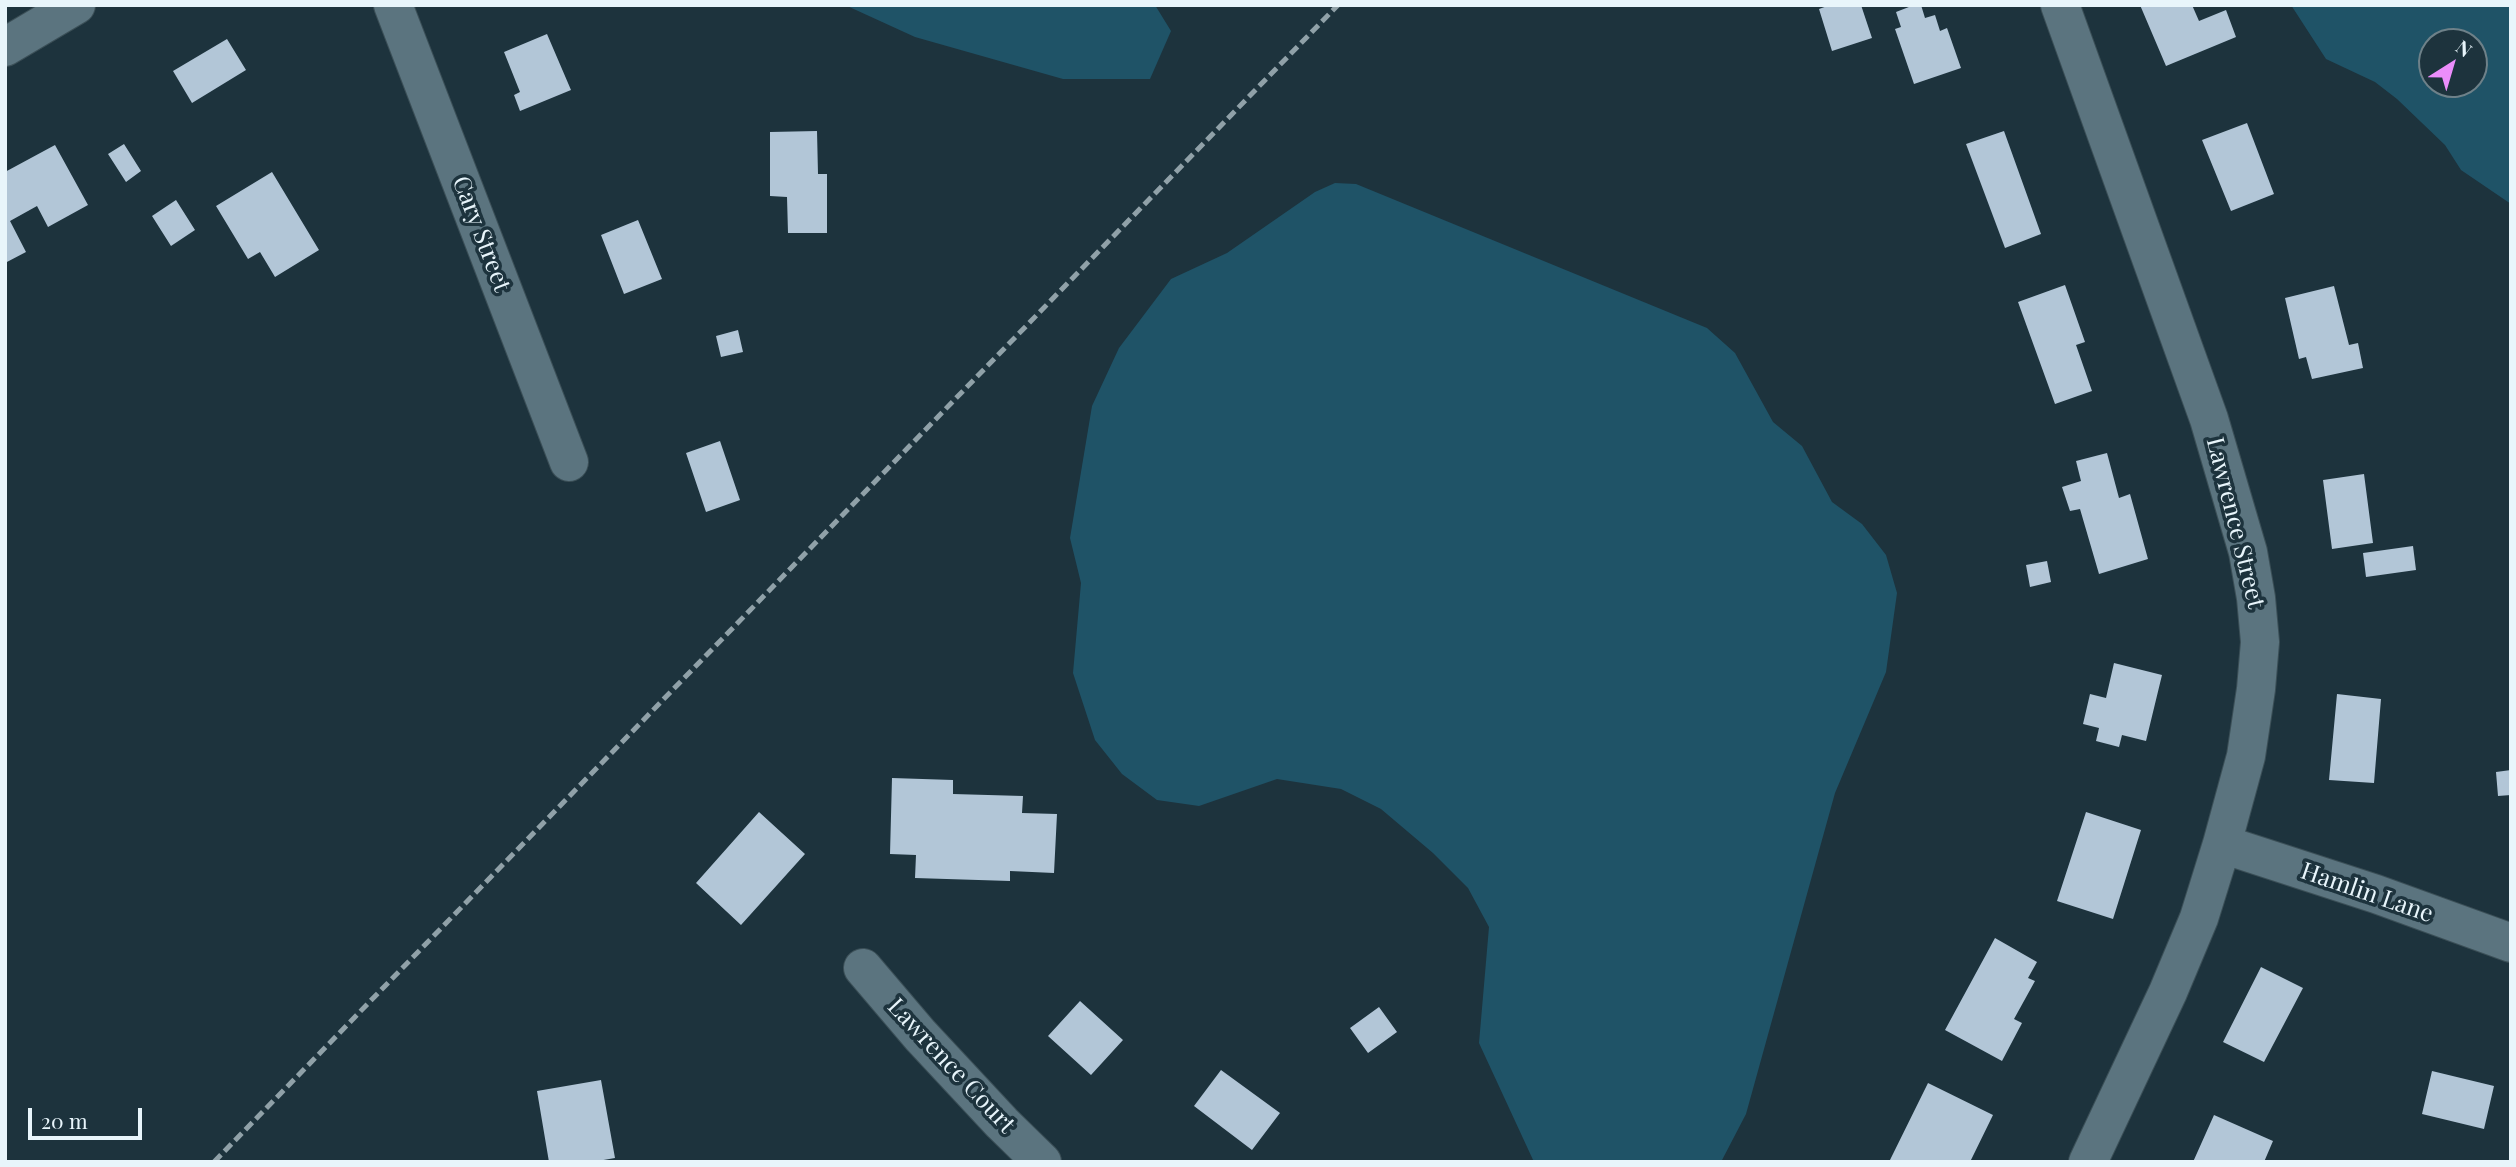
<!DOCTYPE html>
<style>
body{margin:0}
#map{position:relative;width:2516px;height:1167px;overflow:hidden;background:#1d333d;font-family:"Playfair Display",serif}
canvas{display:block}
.frame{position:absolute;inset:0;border:7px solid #e8f5fb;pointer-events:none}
.north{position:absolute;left:2418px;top:28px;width:70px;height:70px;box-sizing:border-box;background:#1d333d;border:2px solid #6e8189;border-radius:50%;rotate:37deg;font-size:19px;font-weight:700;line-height:28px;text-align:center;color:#e8f5fb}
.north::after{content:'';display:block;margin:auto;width:24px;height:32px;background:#eb8dfb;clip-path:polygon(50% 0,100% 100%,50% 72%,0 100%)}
.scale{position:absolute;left:28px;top:1108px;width:114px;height:32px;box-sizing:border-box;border:4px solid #e8f5fb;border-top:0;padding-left:9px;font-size:21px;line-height:24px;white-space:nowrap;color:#e8f5fb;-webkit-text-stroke:5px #1d333d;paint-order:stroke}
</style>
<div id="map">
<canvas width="2516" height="1167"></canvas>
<div class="frame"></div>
<div class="north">N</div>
<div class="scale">20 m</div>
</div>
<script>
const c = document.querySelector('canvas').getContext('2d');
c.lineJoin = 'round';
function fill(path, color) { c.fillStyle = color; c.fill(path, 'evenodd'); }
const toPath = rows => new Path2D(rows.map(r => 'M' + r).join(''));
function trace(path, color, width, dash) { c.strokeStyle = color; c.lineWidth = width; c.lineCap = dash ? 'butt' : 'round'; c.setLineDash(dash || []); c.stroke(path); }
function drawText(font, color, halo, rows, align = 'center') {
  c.font = font + ' "Playfair Display",serif'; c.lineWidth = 7; c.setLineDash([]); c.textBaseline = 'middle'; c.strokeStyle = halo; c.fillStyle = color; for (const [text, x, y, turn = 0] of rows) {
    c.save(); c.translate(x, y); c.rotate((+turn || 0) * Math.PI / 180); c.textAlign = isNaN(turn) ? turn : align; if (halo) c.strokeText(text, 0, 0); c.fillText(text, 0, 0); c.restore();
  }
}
fill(toPath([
 [845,5,1155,5,1171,31,1150,79,1063,79,915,37],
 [2291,5,2511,5,2511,204,2461,170,2445,145,2397,99,2375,82,2326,59],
 [2432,42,2474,42,2474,84,2432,84],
 [1335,183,1356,184,1707,328,1735,353,1773,422,1802,446,1832,502,1862,524,1886,555,1897,593,1886,672,1835,793,1746,1114,1721,1162,1534,1162,1479,1043,1489,927,1468,888,1433,853,1381,809,1341,789,1277,779,1199,806,1157,800,1122,774,1095,740,1073,673,1081,583,1070,538,1092,406,1119,348,1171,279,1227,253,1315,192]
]), '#1f5367');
fill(toPath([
 [1830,5,1861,5,1872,38,1832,51,1819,9],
 [1914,5,1921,5,1925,18,1935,15,1940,31,1947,28,1961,68,1914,84,1895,29,1901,27,1896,12],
 [2140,5,2192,5,2199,21,2226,10,2236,37,2166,66],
 [547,34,571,90,520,111,514,95,520,92,504,52],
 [227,39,246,70,192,103,173,71],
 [2247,123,2274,194,2231,211,2202,140],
 [817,131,818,174,827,174,827,233,788,233,787,197,770,196,770,132],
 [2004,131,2041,234,2005,248,1966,144],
 [124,144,141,171,126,182,108,154],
 [55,145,88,205,48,227,37,206,10,221,26,252,5,263,5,172],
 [272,172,319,250,275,277,260,252,248,259,216,206],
 [176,200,195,230,171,246,152,216],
 [638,220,662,279,624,294,601,235],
 [2065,285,2085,342,2076,345,2092,391,2055,404,2018,302],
 [2334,286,2349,345,2358,343,2363,368,2312,379,2306,357,2299,359,2285,298],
 [738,330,743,352,721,357,716,336],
 [720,441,740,500,706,512,686,453],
 [2107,453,2119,498,2130,494,2148,559,2099,574,2080,509,2070,511,2062,487,2081,481,2076,461],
 [2364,474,2373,543,2332,549,2323,480],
 [2413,546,2416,570,2366,577,2363,553],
 [2047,561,2051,582,2030,587,2026,565],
 [2114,663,2162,675,2146,741,2122,735,2119,747,2096,741,2099,728,2083,724,2090,694,2106,698],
 [2337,694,2381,699,2374,783,2329,780],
 [2511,770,2511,795,2498,796,2496,772],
 [892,778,953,780,953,794,1023,796,1022,813,1057,814,1054,873,1010,871,1010,881,915,878,916,855,890,854],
 [759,812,805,854,741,925,696,883],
 [2086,812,2141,830,2113,919,2057,901],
 [1995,938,2037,962,2028,978,2035,981,2014,1019,2022,1023,2002,1061,1945,1030],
 [2261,967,2303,988,2264,1062,2223,1042],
 [1080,1001,1123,1040,1091,1075,1048,1036],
 [1379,1007,1397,1032,1368,1053,1350,1028],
 [1221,1070,1280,1113,1252,1150,1194,1106],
 [2432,1071,2494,1086,2484,1129,2422,1114],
 [601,1080,615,1158,592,1162,549,1162,537,1091],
 [1928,1083,1993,1115,1970,1162,1889,1162],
 [2214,1115,2273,1141,2264,1162,2193,1162]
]), '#b2c6d7');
const minor = toPath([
 [393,5,569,462],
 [2060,5,2209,419,2248,552,2256,598,2260,642,2256,689,2246,756,2222,844,2199,918,2168,992,2088,1162],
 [5,47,76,5],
 [2222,844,2376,894,2511,943],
 [863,968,920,1035,1002,1123,1042,1162]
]);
trace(minor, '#3b4f57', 40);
trace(minor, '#5b747f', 38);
trace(toPath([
 [214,1162,1338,5]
]), '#90a1a8', 5, [10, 5]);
drawText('24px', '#e8f5fb', '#1d333d', [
 ["Cary Street",481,234,69],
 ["Lawrence Street",2235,523,76],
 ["Hamlin Lane",2367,893,19],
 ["Lawrence Court",951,1066,47]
]);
</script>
